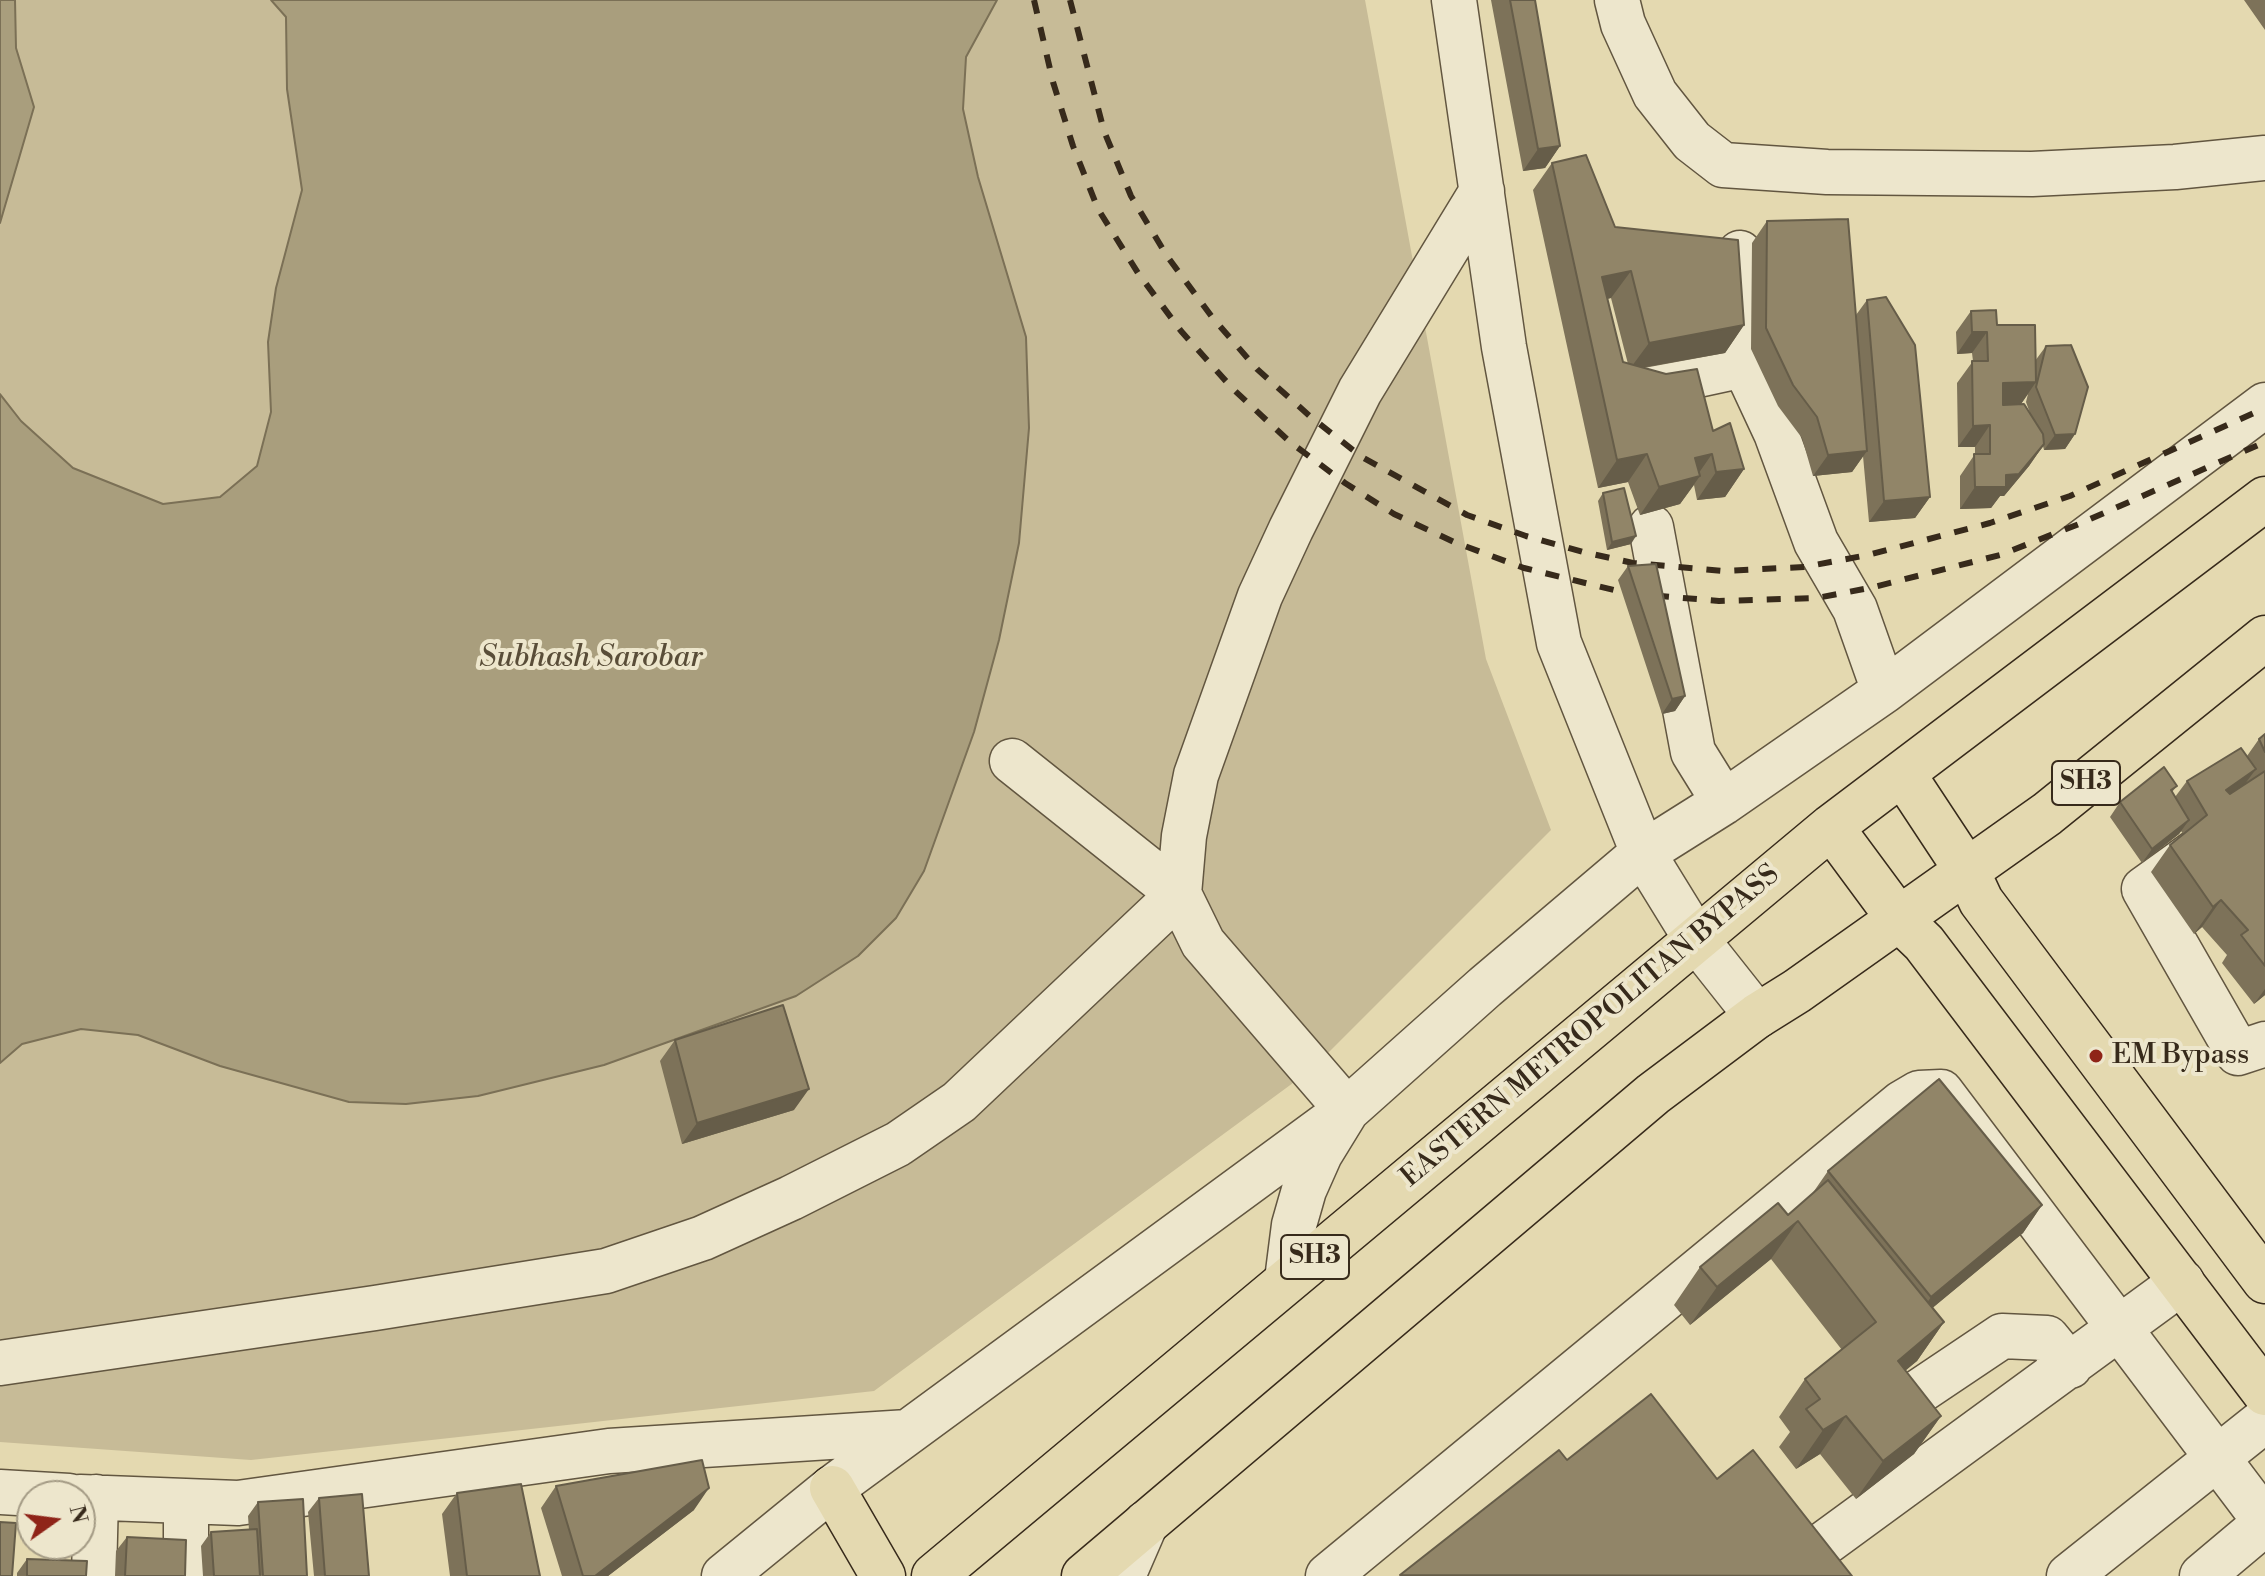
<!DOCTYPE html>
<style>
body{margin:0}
#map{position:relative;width:2265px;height:1576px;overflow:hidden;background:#e4d9b0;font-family:"Libre Bodoni",serif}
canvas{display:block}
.north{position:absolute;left:16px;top:1480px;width:80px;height:80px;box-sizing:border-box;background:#ede6cc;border:2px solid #a49b85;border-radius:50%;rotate:76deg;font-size:22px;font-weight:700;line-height:32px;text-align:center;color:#372a1b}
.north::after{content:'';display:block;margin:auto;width:28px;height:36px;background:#8f2418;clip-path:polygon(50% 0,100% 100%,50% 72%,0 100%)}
</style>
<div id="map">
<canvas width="2265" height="1576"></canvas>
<div class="north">N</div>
</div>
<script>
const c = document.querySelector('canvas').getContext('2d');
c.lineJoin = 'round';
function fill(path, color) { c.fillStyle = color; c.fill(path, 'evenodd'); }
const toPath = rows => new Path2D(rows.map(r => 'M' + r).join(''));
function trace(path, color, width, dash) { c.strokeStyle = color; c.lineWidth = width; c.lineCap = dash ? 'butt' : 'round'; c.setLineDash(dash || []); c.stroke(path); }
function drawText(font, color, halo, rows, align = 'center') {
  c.font = font + ' "Libre Bodoni",serif'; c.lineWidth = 8; c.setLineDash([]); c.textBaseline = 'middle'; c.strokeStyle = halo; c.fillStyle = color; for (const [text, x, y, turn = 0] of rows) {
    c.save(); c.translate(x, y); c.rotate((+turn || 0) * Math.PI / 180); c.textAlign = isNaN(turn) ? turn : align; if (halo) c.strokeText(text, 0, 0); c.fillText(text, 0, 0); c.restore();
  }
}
fill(toPath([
 [0,0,1365,0,1486,659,1551,830,1312,1069,874,1391,251,1460,0,1442]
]), '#c7bb97');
const water = toPath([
 [0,0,15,0,16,48,34,107,0,223,0,0],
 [271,0,997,0,966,57,963,109,978,177,1026,337,1029,428,1019,543,999,640,974,732,924,871,896,918,858,956,796,996,604,1065,478,1096,406,1104,349,1102,220,1066,138,1035,81,1029,22,1044,0,1063,0,394,21,421,73,468,163,504,220,497,257,466,271,412,268,342,276,288,302,190,287,89,286,17,271,0]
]);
fill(water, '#a99e7d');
trace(water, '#7b7056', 2);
const minor = toPath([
 [1454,0,1504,347,1559,643,1643,853,1696,939,1757,1016],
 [1617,0,1623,24,1655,94,1692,141,1723,165,1827,172,2032,174,2175,167,2265,158],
 [1740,253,1735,345,1776,433,1816,542,1855,609,1884,691],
 [1642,382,1656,384,1744,365],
 [1651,527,1693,752,1724,802],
 [2265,802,2144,889,2238,1053,2265,1044],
 [1287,1280,1294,1225,1304,1190,1320,1154,1347,1110,1203,943,1179,894,1184,836,1196,775,1260,596,1291,529,1360,391,1482,191],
 [0,1363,375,1308,606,1271,703,1238,791,1198,898,1144,959,1102,1179,894,1012,761],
 [1914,1395,2002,1336,2047,1338,2070,1366],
 [0,1492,69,1496],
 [80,1497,238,1503,609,1451,908,1432],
 [186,1501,186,1576],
 [94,1576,96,1497],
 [724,1576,832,1488,1347,1110,1485,987,1643,853,1724,802,1884,691,2265,405],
 [1123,1576,1146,1523],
 [1328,1576,1902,1103,1919,1093,1941,1092,2265,1521],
 [1803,1576,1795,1565,2182,1282],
 [2069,1576,2265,1420],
 [2202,1576,2265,1523]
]);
const major = toPath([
 [1903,774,1967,871,1981,901,2265,1281],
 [1831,827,1899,919,1924,943,2265,1393],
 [832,1488,883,1576],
 [934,1576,1831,827,2265,499],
 [1084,1576,1653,1094,1757,1016,1797,991,2047,814,2265,638]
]);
trace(minor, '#625640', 47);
trace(major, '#372a1b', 47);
trace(minor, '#ede6cc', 44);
trace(major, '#e4d9b0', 44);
trace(toPath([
 [1034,0,1053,82,1073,146,1098,209,1138,273,1181,331,1233,389,1290,442,1345,483,1394,514,1454,542,1524,568,1626,593,1719,601,1817,598,1874,587,2000,555,2079,524,2265,442],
 [1070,0,1104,131,1131,196,1167,256,1212,317,1257,369,1312,418,1362,457,1467,515,1526,536,1583,552,1633,563,1722,571,1804,567,1868,555,1990,523,2070,496,2265,408]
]), '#372a1b', 6, [14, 14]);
fill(toPath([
 [1491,0,1535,0,1560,146,1545,168,1523,171],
 [2244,0,2265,0,2265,30],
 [1552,163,1615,227,1744,325,1725,353,1644,368,1713,431,1744,469,1725,497,1697,500,1694,485,1680,504,1640,515,1628,482,1598,488,1533,190],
 [1611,298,1628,364,1623,362,1607,299],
 [1767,221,1856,315,1867,300,1930,497,1915,518,1869,522,1863,456,1852,472,1813,476,1802,438,1778,406,1751,349,1752,243],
 [1971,311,1997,325,2035,361,2046,346,2075,434,2065,449,2044,450,2043,446,2029,466,2004,496,2000,496,1991,508,1960,509,1960,476,1975,454,1975,447,1958,447,1957,383,1973,361,1972,353,1957,354,1956,332],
 [2028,394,2026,402,2031,416,2003,404,2021,404],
 [1603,493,1631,544,1607,550,1598,501],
 [1628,566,1685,696,1675,711,1662,714,1618,580],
 [2265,734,2265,995,2254,1004,2222,963,2227,955,2202,927,2194,934,2151,872,2170,845,2183,834,2181,831,2179,834,2142,863,2110,817,2120,802,2177,786,2172,792,2175,797,2187,781,2247,756,2259,739],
 [675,1040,794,1110,682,1144,660,1061],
 [1828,1171,2042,1205,2023,1233,1932,1308,1944,1322,1917,1361,1905,1370,1941,1416,1914,1454,1856,1499,1820,1454,1796,1469,1779,1447,1790,1432,1779,1417,1805,1379,1842,1350,1771,1259,1690,1325,1674,1305,1700,1267,1788,1215,1812,1194],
 [556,1486,694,1510,608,1576,562,1576,541,1508],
 [457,1493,540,1576,450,1576,442,1514],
 [319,1498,369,1576,314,1576,308,1512],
 [258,1502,307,1576,203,1576,201,1546,211,1532,249,1530,248,1516],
 [127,1537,185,1576,115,1576,116,1551],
 [27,1559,86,1576,17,1576,17,1573]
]), '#7d7259');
fill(toPath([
 [1560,146,1545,168,1523,171,1538,149],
 [1631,271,1611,298,1582,304,1602,277],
 [1744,325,1725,353,1629,370,1649,343],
 [1972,332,1987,332,1972,353,1957,354],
 [2036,382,2021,404,1988,404,2003,383],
 [1990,425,1975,447,1958,447,1973,426],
 [2075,434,2065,449,2044,450,2055,435],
 [2044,444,2029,466,2004,496,2000,496,1991,508,1960,509,1975,487,2006,475],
 [1867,451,1852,472,1813,476,1828,455],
 [1647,454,1628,482,1598,488,1617,460],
 [1712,454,1696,477,1700,476,1680,504,1640,515,1659,487,1695,458],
 [1744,469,1725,497,1697,500,1716,472],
 [1930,497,1915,518,1869,522,1884,501],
 [1636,536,1631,544,1607,550,1612,542],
 [1685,696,1675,711,1662,714,1672,699],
 [2256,769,2236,796,2207,817,2226,790],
 [2189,820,2179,834,2142,863,2152,849],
 [2221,900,2202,927,2194,934,2213,907],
 [2265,989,2265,995,2254,1004],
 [809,1089,794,1110,682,1144,697,1123],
 [2042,1205,2023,1233,1912,1325,1931,1297],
 [1798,1221,1771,1259,1690,1325,1717,1287],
 [1944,1322,1917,1361,1872,1399,1898,1361],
 [1846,1416,1820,1454,1796,1469,1823,1430],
 [1941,1416,1914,1454,1856,1499,1883,1461],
 [709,1488,694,1510,608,1576,595,1576]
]), '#665d49');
const building = toPath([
 [1510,0,1535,0,1560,146,1538,149,1510,0],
 [1586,155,1615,227,1738,240,1744,325,1649,343,1631,271,1602,277,1623,362,1666,374,1697,369,1713,431,1730,423,1744,469,1716,472,1712,454,1695,458,1700,476,1659,487,1647,454,1617,460,1552,163,1586,155],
 [1848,219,1867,451,1828,455,1817,417,1793,385,1766,328,1767,221,1848,219],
 [1886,297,1915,345,1930,497,1884,501,1867,300,1886,297],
 [1996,310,1997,325,2035,325,2036,382,2003,383,2003,405,2024,404,2043,434,2044,444,2019,474,2006,475,2006,487,1975,487,1974,454,1990,454,1990,425,1973,426,1972,361,1988,361,1987,332,1972,332,1971,311,1996,310],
 [2071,345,2088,387,2075,434,2055,435,2036,387,2046,346,2071,345],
 [1624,488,1636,536,1612,542,1603,493,1624,488],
 [1656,564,1685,696,1672,699,1628,566,1656,564],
 [2265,734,2265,752,2259,739,2265,734],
 [2241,748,2256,769,2226,790,2230,794,2265,771,2265,966,2241,935,2248,930,2221,900,2213,907,2170,845,2207,815,2187,781,2241,748],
 [2164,767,2177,786,2171,790,2189,820,2152,849,2120,802,2164,767],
 [783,1005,809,1089,697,1123,675,1040,783,1005],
 [1939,1079,2042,1205,1931,1297,1828,1171,1939,1079],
 [1828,1180,1944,1322,1898,1361,1941,1416,1883,1461,1846,1416,1823,1430,1806,1409,1820,1399,1805,1379,1876,1322,1798,1221,1717,1287,1700,1267,1778,1203,1788,1215,1828,1180],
 [1651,1394,1717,1479,1753,1450,1852,1576,1400,1575,1559,1450,1567,1460,1651,1394],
 [702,1460,709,1488,595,1576,583,1576,556,1486,702,1460],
 [521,1484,540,1576,467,1576,457,1493,521,1484],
 [362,1494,369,1576,325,1576,319,1498,362,1494],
 [303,1499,307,1576,263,1576,258,1502,303,1499],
 [0,1522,16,1523,12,1576,0,1576,0,1522],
 [257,1529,260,1576,214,1576,211,1532,257,1529],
 [127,1537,186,1540,185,1576,125,1576,127,1537],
 [27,1559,87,1561,86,1576,27,1576,27,1559]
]);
fill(building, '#918568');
trace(building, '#665d49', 2);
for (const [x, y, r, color] of [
 [2096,1056,8,"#8f2418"]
]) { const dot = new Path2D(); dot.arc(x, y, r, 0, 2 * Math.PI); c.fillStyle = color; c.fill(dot); trace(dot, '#ede6cc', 3); }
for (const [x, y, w] of [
 [2086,783,68],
 [1315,1257,68]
]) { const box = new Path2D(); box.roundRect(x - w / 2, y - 22, w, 44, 6); c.fillStyle = '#ede6cc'; c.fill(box); trace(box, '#372a1b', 2); }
drawText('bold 26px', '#372a1b', null, [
 ["SH3",2086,783],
 ["SH3",1315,1257]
]);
drawText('28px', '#372a1b', '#ede6cc', [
 ["EASTERN METROPOLITAN BYPASS",1591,1027,-40]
]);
drawText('28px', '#372a1b', '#ede6cc', [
 ["EM Bypass",2112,1056]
], 'left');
drawText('italic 30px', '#594d38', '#ede6cc', [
 ["Subhash Sarobar",591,659]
]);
</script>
